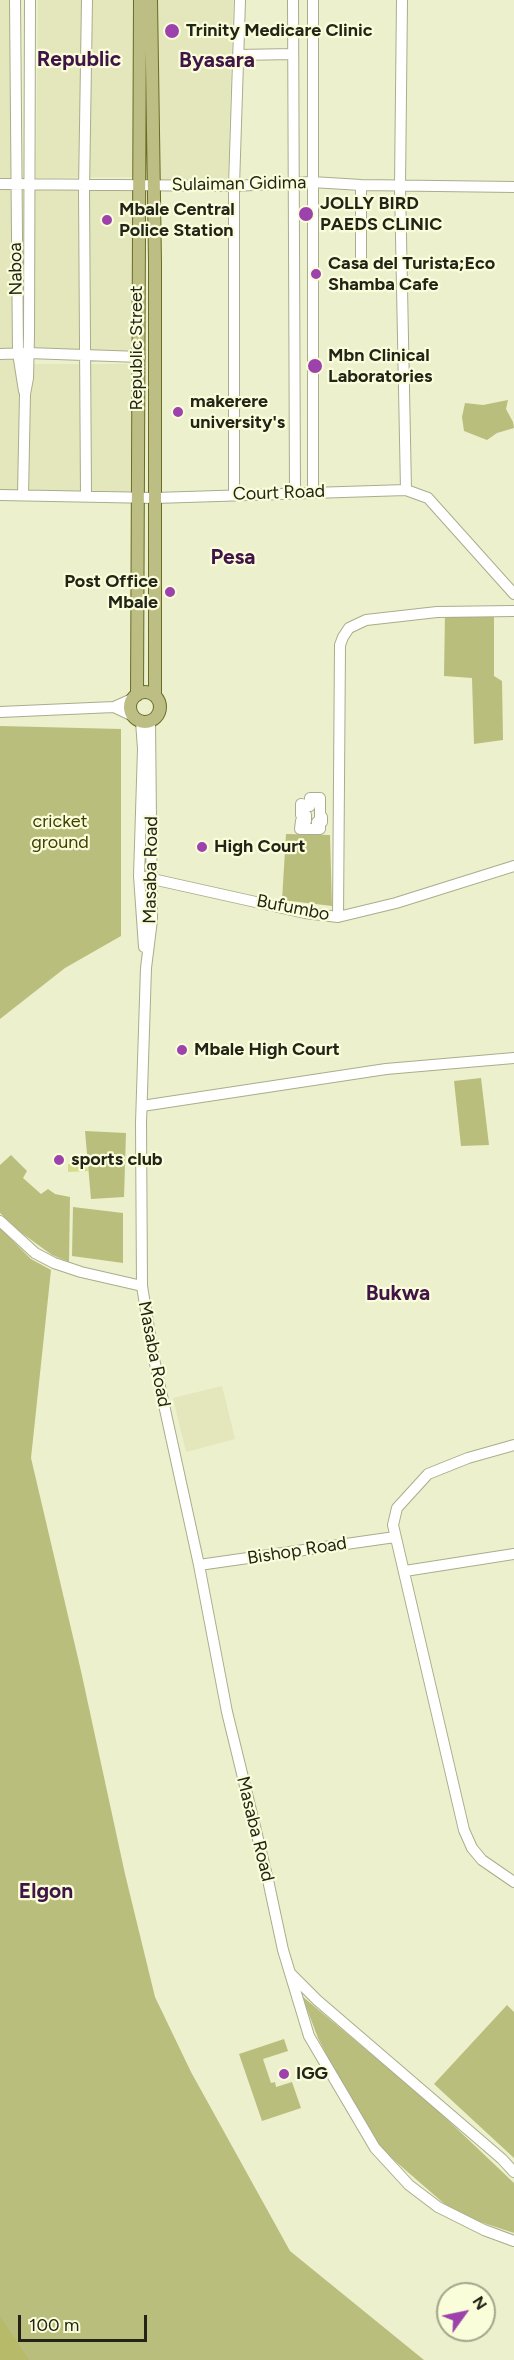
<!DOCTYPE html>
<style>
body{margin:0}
#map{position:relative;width:514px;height:2360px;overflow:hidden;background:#ecf0cc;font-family:Figtree,sans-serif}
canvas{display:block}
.north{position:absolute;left:436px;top:2282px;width:60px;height:60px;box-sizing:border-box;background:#fafdd9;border:2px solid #a4a68b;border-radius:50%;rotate:57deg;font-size:16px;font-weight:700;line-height:24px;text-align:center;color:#232417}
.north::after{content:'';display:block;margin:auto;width:21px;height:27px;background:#9d42ac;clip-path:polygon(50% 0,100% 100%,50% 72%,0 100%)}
.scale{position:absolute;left:18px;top:2315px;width:129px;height:27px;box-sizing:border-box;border:3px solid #232417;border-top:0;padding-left:8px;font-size:18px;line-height:21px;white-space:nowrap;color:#232417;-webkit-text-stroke:4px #fafdd9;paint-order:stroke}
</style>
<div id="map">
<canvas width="514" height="2360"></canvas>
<div class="north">N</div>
<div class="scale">100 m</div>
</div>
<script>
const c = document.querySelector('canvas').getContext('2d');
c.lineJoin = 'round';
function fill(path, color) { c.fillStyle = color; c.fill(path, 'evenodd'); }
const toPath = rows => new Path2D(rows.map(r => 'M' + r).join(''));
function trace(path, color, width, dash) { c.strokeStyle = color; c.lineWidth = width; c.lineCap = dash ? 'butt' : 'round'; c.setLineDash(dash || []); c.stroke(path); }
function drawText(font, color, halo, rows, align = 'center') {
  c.font = font + ' Figtree,sans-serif'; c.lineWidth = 4.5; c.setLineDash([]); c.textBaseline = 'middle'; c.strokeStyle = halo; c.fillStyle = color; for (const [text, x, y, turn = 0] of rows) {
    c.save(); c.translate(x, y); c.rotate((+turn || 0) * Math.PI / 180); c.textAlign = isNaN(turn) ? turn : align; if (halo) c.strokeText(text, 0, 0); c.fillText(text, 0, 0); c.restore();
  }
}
fill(toPath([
 [0,0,15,0,20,376,18,495,0,494],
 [38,0,134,0,133,177,36,178],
 [157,0,233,0,228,184,156,185],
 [31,185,138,185,133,352,29,348],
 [29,364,133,364,130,495,27,492],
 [222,1386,235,1439,186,1452,173,1398]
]), '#e3e7bb');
fill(toPath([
 [508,400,506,409,513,422,514,428,497,433,487,440,464,431,462,417,465,403,483,405],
 [445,613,494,614,494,676,502,681,503,740,474,744,472,678,444,676],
 [0,726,121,729,121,936,65,968,0,1019],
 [286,834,330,835,332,906,282,900],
 [481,1078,489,1145,461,1146,454,1081],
 [85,1131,126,1133,124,1197,91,1199],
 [11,1155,27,1171,23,1178,41,1194,48,1189,55,1194,70,1197,69,1262,52,1255,19,1231,0,1213,0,1165],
 [73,1207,123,1213,123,1263,72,1256],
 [0,1228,31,1259,51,1270,31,1458,81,1671,125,1874,155,1997,191,2072,290,2251,424,2360,0,2360],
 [302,1996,432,2105,514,2183,514,2233,456,2214,379,2147,347,2095,318,2038],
 [507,2005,514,2012,514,2158,434,2084],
 [284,2039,288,2051,263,2059,271,2083,275,2082,276,2087,292,2082,301,2108,262,2121,239,2054]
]), '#babe7d');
fill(toPath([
 [0,2316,29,2360,0,2360]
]), '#b6ba69');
fill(toPath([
 [87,1162,88,1171,68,1172,68,1164]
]), '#d7dc8a');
const minor = toPath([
 [15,0,18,353,24,391],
 [293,0,295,492],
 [313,0,313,492],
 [402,0,400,186,406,490],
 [238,55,293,54],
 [0,184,234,186,312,182,361,185,514,187],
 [361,258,361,185],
 [0,354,28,353,140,357],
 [234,494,234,186,240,0],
 [0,495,155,498,406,490,428,498,514,594],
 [23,495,25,394,28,378,29,335,30,0],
 [86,496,84,190,87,0],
 [114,707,133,716],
 [0,712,114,707,134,698],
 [141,721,143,749,139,876,144,947],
 [150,721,152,920,146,968,141,1123,142,1286,154,1359,199,1565,227,1712,268,1880,283,1950,309,2036,375,2148,409,2185,438,2207,484,2230,514,2241],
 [300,829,301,821,306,821,306,815,301,815,301,804,310,806,310,798,320,798,320,817,322,817,322,822,317,822,317,824,320,824,320,829,300,829],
 [139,876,305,913,338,917,396,903,514,866],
 [338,917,340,645,343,637,349,628,366,620,437,612,514,611],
 [142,1106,386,1069,514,1058],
 [0,1221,35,1253,54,1263,81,1272,142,1286],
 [514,1445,468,1458,428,1474,397,1508,393,1525,464,1830,472,1848,482,1860,514,1882],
 [199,1565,395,1537],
 [405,1571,514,1554],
 [291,1974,317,2000,502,2159,514,2172]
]);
const major = toPath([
 [151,0,155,262,155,696],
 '130 707a15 15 0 1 1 30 0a15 15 0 1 1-30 0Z',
 [137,695,140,0]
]);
trace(minor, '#aaad8b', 12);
trace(major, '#696c27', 14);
trace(minor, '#fff', 10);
trace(major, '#bcbe83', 12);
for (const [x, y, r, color] of [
 [172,31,8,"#9d42ac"],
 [306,214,8,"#9d42ac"],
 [107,220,6,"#9d42ac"],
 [316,274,6,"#9d42ac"],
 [315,366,8,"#9d42ac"],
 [178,412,6,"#9d42ac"],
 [170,592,6,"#9d42ac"],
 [202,847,6,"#9d42ac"],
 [182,1050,6,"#9d42ac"],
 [59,1160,6,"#9d42ac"],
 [284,2074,6,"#9d42ac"]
]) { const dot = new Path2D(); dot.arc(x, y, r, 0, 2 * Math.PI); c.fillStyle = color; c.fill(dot); trace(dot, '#fafdd9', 2); }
drawText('bold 18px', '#232417', '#fafdd9', [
 ["Trinity Medicare Clinic",186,31],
 ["JOLLY BIRD",320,204],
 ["PAEDS CLINIC",320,225],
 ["Mbale Central",119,210],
 ["Police Station",119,231],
 ["Casa del Turista;Eco",328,264],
 ["Shamba Cafe",328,285],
 ["Mbn Clinical",328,356],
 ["Laboratories",328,377],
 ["makerere",190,402],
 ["university's",190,423],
 ["Post Office",158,582,"right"],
 ["Mbale",158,603,"right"],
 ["High Court",214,847],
 ["Mbale High Court",194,1050],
 ["sports club",71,1160],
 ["IGG",296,2074]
], 'left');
drawText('18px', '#232417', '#fafdd9', [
 ["Sulaiman Gidima",239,184,-1],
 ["Naboa",16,269,-91],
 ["Republic Street",137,348,-90],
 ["Court Road",279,493,-2],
 ["Masaba Road",151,870,-89],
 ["Bufumbo",293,908,11],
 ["Masaba Road",154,1354,79],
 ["Bishop Road",297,1551,-9],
 ["Masaba Road",255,1829,76]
]);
drawText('18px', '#3f4100', '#fafdd9', [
 ["cricket",60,822],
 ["ground",60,843]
]);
drawText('bold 21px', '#401447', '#fafdd9', [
 ["Republic",79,60],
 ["Byasara",217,61],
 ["Pesa",233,558],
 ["Bukwa",398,1294],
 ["Elgon",46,1892]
]);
</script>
